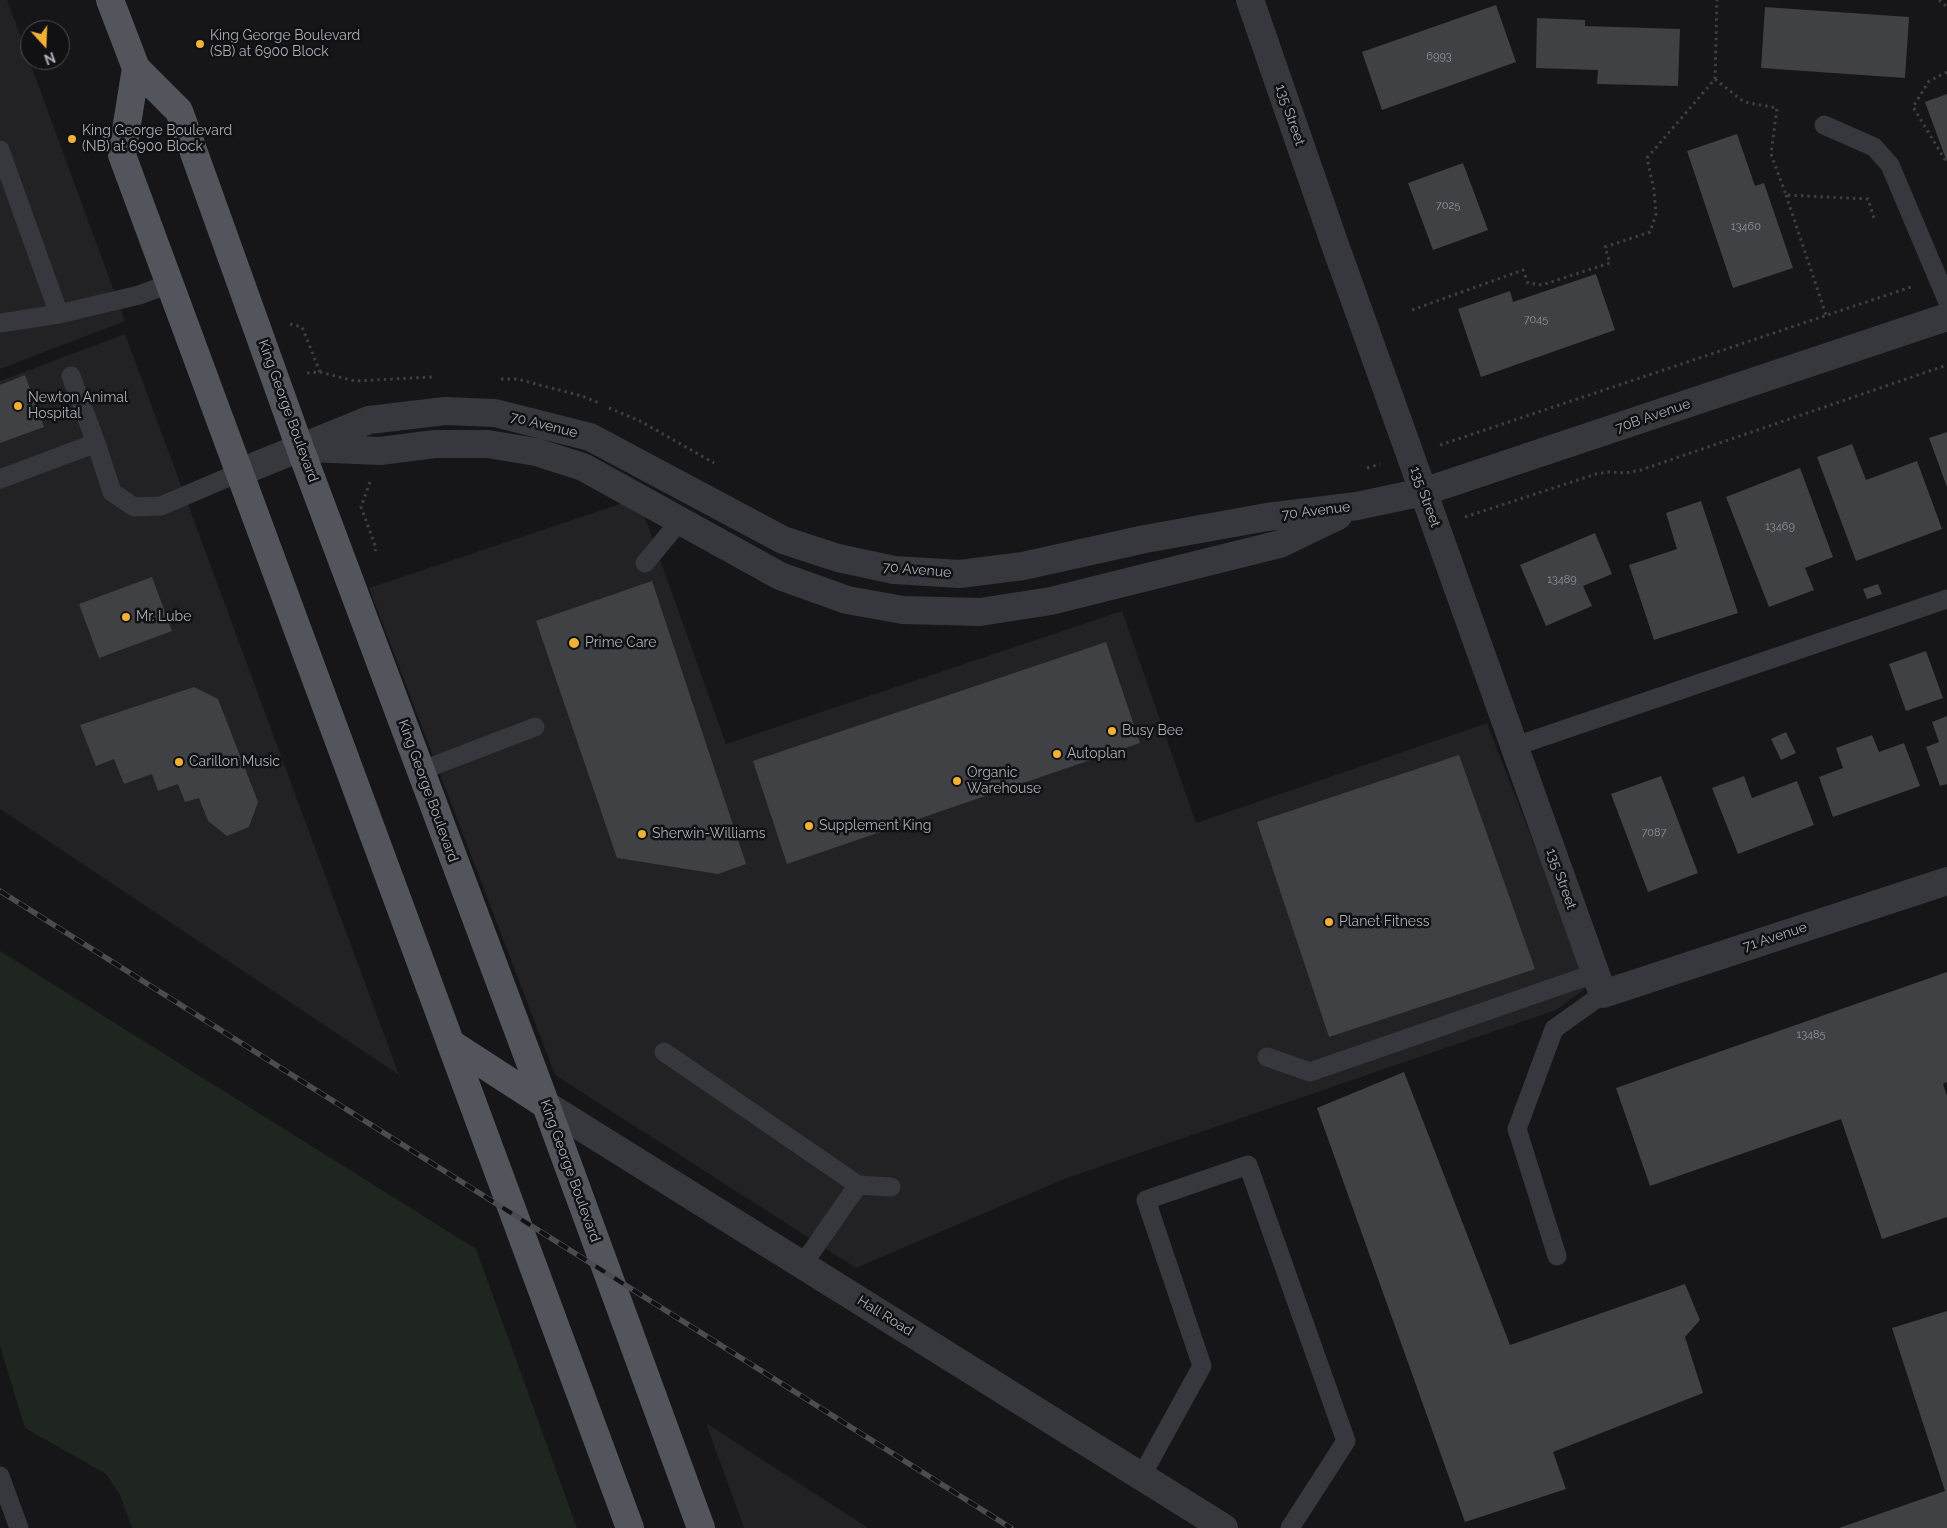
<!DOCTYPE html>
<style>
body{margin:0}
#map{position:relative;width:1947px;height:1528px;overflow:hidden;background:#161618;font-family:Raleway,sans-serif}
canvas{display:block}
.north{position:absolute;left:20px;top:20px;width:50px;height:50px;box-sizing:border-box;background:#111113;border:1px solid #4d4f55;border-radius:50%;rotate:160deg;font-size:14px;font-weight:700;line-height:20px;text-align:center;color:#a8adb8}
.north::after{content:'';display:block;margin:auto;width:18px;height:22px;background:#f2b134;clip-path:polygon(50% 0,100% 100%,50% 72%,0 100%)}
</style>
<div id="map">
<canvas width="1947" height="1528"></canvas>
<div class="north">N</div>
</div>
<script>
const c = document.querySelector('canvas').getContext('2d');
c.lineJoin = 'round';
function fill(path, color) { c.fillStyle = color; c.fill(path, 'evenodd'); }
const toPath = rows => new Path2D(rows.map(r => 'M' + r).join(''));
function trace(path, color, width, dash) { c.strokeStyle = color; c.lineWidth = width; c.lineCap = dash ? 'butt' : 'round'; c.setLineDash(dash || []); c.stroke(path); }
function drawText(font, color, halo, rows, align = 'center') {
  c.font = font + ' Raleway,sans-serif'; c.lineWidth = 5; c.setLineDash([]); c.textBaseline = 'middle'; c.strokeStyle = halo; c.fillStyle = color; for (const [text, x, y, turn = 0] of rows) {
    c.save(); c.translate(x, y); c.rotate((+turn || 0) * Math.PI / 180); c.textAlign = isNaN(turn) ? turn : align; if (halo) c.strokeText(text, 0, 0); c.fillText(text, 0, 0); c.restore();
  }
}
fill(toPath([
 [0,0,7,0,125,321,0,369],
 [125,334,399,1075,0,809,0,381],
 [638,498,726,744,1122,611,1196,823,1487,723,1589,986,1556,1010,1064,1179,856,1268,555,1075,369,588],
 [706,1423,868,1528,744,1528]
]), '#222225');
fill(toPath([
 [0,951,476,1249,577,1528,132,1528,120,1495,106,1474,25,1428,0,1346]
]), '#1e261f');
fill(toPath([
 [1496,5,1516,62,1382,110,1362,52],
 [1765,7,1909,17,1905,78,1761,68],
 [1537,18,1585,20,1585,26,1680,29,1678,86,1597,84,1598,70,1536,68],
 [1947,94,1947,162,1925,102],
 [1737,134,1755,186,1764,183,1793,268,1733,288,1687,151],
 [1463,163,1488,230,1433,250,1408,183],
 [1596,274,1615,330,1481,377,1458,309,1510,291,1513,302],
 [25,375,44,427,0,443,0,385],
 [1947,432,1947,487,1929,438],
 [1852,444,1866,480,1917,461,1942,529,1856,561,1817,457],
 [1800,468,1833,557,1805,568,1814,590,1769,607,1726,497],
 [1701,501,1738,613,1654,640,1629,565,1677,549,1666,513],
 [1595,533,1612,574,1583,586,1592,606,1546,626,1520,565],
 [152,577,172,631,99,658,79,604],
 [652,581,746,864,718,874,617,858,536,621],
 [1878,584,1882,594,1867,599,1863,589],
 [1106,642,1140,743,787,864,753,761],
 [1926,651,1943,698,1906,711,1889,664],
 [194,687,218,699,258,802,249,827,227,836,208,821,199,798,185,802,178,784,158,791,152,774,124,784,114,759,96,766,80,725],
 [1947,716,1947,784,1940,786,1926,747,1939,742,1932,722],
 [1786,732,1796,753,1781,760,1771,739],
 [1872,735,1879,752,1904,743,1920,786,1833,817,1819,777,1843,768,1836,748],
 [1459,755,1535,969,1329,1037,1257,822],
 [1661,776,1698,873,1648,892,1611,794],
 [1744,776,1752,798,1797,781,1814,825,1738,854,1712,788],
 [1947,972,1947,1082,1943,1084,1947,1096,1947,1217,1882,1239,1841,1119,1650,1186,1616,1088],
 [1404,1072,1510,1345,1685,1284,1700,1320,1685,1337,1703,1393,1553,1452,1566,1489,1465,1522,1317,1108],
 [1947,1311,1947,1528,1839,1528,1945,1491,1892,1328]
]), '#404145');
trace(toPath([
 [1939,0,1947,7],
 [1947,72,1929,81,1913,107,1947,163],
 [1715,79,1744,102,1777,108,1771,154,1786,195,1868,199,1874,218],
 [1786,195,1826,315],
 [1412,310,1523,270,1528,283,1542,285,1610,263,1605,247,1650,232,1656,214,1654,190,1647,158,1715,79,1717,0],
 [290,324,302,327,320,372],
 [307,373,320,372,355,381,432,377],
 [501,379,517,379,582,396,599,403],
 [609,408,640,421,714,463],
 [1440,445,1911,287],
 [1367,468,1380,464],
 [370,482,361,507,376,548,375,551],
 [1465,517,1596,474,1609,472,1625,473,1641,470,1947,365]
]), '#3d3f44', 3, [2.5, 4]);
trace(toPath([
 [1824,125,1874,147,1890,165,1947,300],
 [0,150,59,314,139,295,169,284],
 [0,323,59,314],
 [71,376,96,443],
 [0,479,96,443,112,492,134,507,161,506,238,473],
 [645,563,680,521],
 [1513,747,1947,599],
 [420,771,535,727],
 [664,1052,858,1185,891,1187],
 [1267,1057,1310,1072,1596,973],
 [1557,1256,1517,1129,1554,1029,1603,994],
 [803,1264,858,1185],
 [0,1476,19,1528],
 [1141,1477,1202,1366,1146,1200,1248,1165,1346,1441,1290,1528]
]), '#37383d', 19);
trace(toPath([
 [1250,0,1334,242,1603,994,1947,881],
 [309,448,380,451,435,444,488,444,536,452,583,467,780,576,847,600,903,610,980,612,1051,601,1280,544,1338,516],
 [238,473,369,420,445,411,495,413,590,437,783,540,838,558,894,570,960,574,1023,566,1145,539,1267,517,1357,506,1423,492,1947,317],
 [546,1105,1224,1528]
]), '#37383d', 28);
trace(toPath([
 [110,0,136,68,179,111,300,448,546,1105,701,1528],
 [136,68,122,155,630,1528],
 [452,1044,546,1105]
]), '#53555c', 28);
const rail = toPath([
 [0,891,1011,1528]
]);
trace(rail, '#4a4c52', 5.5);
trace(rail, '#111113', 4, [11]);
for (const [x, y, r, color] of [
 [200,44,5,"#f2b134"],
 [72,139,5,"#f2b134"],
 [18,406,5,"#f2b134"],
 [126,617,5,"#f2b134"],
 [574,643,6,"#f2b134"],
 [1112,731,5,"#f2b134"],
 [1057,754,5,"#f2b134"],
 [179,762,5,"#f2b134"],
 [957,781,5,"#f2b134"],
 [809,826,5,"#f2b134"],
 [642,834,5,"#f2b134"],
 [1329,922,5,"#f2b134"]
]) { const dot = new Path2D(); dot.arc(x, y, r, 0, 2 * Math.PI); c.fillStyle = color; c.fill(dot); trace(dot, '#111113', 2); }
drawText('11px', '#8e929b', null, [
 ["6993",1439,57],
 ["7025",1448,206],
 ["13460",1746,227],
 ["7045",1536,320],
 ["13469",1780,527],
 ["13489",1562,580],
 ["7087",1654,833],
 ["13485",1811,1035]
]);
drawText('14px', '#a8adb8', '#111113', [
 ["King George Boulevard",210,36],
 ["(SB) at 6900 Block",210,52],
 ["King George Boulevard",82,131],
 ["(NB) at 6900 Block",82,147],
 ["Newton Animal",28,398],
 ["Hospital",28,414],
 ["Mr. Lube",136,617],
 ["Prime Care",585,643],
 ["Busy Bee",1122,731],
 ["Autoplan",1067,754],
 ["Carillon Music",189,762],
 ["Organic",967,773],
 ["Warehouse",967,789],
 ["Supplement King",819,826],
 ["Sherwin-Williams",652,834],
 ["Planet Fitness",1339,922]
], 'left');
drawText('14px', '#a8adb8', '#111113', [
 ["135 Street",1290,115,71],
 ["King George Boulevard",288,411,70],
 ["70B Avenue",1653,416,-19],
 ["70 Avenue",544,425,14],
 ["135 Street",1425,497,70],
 ["70 Avenue",1316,511,-7],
 ["70 Avenue",917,570,5],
 ["King George Boulevard",428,791,70],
 ["135 Street",1561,879,70],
 ["71 Avenue",1775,937,-18],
 ["King George Boulevard",570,1171,70],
 ["Hall Road",885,1316,32]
]);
</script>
